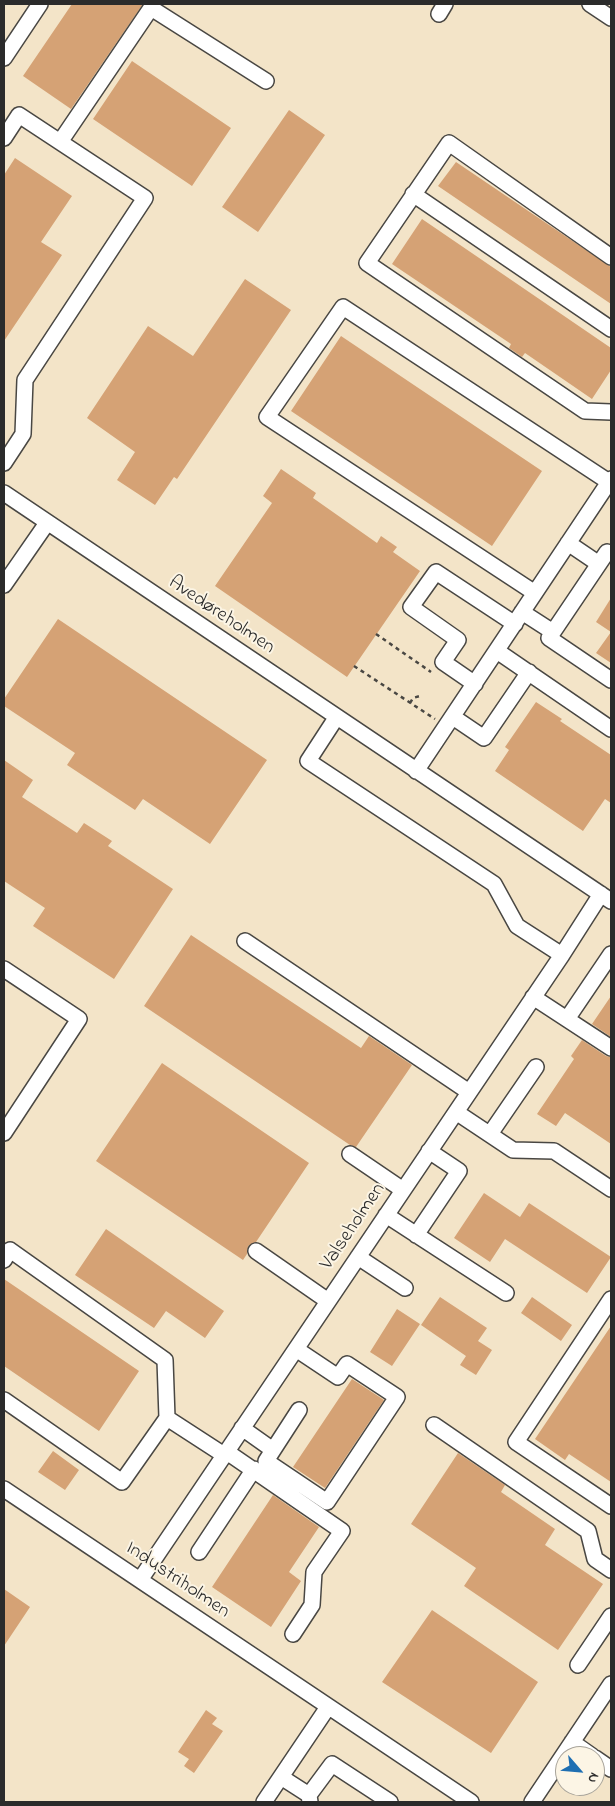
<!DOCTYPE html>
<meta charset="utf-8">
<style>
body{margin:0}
#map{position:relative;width:615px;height:1806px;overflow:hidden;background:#f3e4c8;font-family:"Indie Flower",sans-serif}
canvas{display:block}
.frame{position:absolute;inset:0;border:5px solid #2b2b2b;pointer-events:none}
.north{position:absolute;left:555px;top:1746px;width:50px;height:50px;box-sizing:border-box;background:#fcf5e5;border:1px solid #a8a49b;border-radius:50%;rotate:117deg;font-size:14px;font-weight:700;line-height:20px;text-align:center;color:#2b2b2b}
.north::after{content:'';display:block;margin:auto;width:18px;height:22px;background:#1f6fb2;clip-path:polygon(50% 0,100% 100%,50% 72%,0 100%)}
</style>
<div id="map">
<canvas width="615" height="1806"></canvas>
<div class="frame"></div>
<div class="north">N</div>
</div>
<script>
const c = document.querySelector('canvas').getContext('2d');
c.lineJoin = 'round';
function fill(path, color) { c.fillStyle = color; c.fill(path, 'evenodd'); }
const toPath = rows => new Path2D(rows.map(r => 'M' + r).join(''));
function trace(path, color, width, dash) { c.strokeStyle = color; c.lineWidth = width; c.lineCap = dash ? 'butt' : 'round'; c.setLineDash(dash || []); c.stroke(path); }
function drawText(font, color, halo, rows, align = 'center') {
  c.font = font + ' "Indie Flower",sans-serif'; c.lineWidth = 4; c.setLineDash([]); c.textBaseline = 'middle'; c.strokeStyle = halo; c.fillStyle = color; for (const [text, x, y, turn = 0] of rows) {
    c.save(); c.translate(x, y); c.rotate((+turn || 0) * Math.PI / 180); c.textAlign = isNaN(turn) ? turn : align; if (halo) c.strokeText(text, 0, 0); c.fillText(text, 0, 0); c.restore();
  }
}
fill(toPath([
 [72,4,143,4,71,109,23,76],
 [132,61,231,128,192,186,93,119],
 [289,110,325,135,258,232,222,207],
 [15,158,72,196,41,242,62,255,4,341,4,175],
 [456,162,611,267,611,304,438,186],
 [422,219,611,348,611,370,592,399,525,353,522,357,509,348,511,344,392,264],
 [245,279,291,310,177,479,174,477,155,505,117,480,135,452,87,418,148,326,193,356],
 [341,336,542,471,492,546,291,411],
 [281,469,316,493,313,498,377,543,381,536,397,547,393,552,420,571,347,677,215,586,272,503,263,496],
 [611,598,611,663,596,653,611,632,596,622],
 [58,619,267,760,210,844,143,799,135,810,67,765,75,753,4,706,4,699],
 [536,702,562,719,560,721,611,755,611,803,605,799,583,831,495,771,509,750,505,747],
 [4,760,33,780,22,797,77,833,84,823,112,841,108,846,173,889,114,979,33,926,45,908,4,881],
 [191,935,361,1048,369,1036,412,1065,356,1147,350,1145,144,1006],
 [611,996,611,1037,592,1024],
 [582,1040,606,1056,611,1057,611,1144,565,1113,556,1126,537,1114,574,1059,571,1056],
 [162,1063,309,1163,256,1242,248,1246,247,1254,243,1260,96,1161],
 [484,1193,520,1217,529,1203,611,1257,587,1293,505,1239,490,1262,454,1238],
 [106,1229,224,1311,205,1338,166,1311,154,1328,75,1275],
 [4,1279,139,1371,99,1431,4,1366],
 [440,1297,487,1328,478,1341,492,1350,476,1375,460,1365,466,1356,421,1325],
 [532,1297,572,1325,561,1341,521,1313],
 [397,1309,420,1324,392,1366,370,1352],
 [611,1326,611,1482,569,1454,565,1460,535,1439],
 [352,1379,384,1400,325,1488,293,1467],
 [53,1451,79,1470,65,1490,38,1472],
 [458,1453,505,1485,501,1492,555,1529,545,1545,603,1584,558,1650,464,1586,476,1568,411,1524],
 [273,1495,319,1527,289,1572,301,1581,271,1627,212,1587],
 [4,1589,30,1607,4,1646],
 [432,1610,538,1682,491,1753,382,1682],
 [206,1710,217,1718,212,1724,223,1731,194,1773,184,1766,189,1759,178,1752]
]), '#d5a275');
const minor = toPath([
 [590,4,611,18],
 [439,14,445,4],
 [4,58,40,4],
 [4,138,19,115,145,198,25,380,23,434,4,463],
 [60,142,151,8,266,81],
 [413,194,611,329],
 [611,257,449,143,367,263,585,411,611,412],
 [4,493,611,901],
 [568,543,599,564],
 [607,552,549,638,611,680],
 [4,585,47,523],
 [535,593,267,417,343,307,609,482],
 [522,612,553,632],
 [497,651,611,729],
 [475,684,443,662,458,640,411,607,436,572,515,624],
 [453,717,484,738,529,672],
 [336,718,308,761,494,884,517,926,562,955],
 [416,771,611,479],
 [245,941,469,1092],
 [4,969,79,1019,4,1133],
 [533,997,611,1048],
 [567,1019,611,954],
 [456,1112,513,1150,554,1151,611,1189],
 [490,1134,536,1067],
 [350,1154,403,1190],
 [386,1215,506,1293],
 [416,1235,459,1171,429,1151],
 [256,1251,328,1301],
 [358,1257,405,1288],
 [4,1260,10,1250,165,1360,167,1418,122,1482,4,1400],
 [611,1299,516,1442,611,1506],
 [296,1349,338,1377,347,1364,397,1397,327,1502,266,1461,299,1410],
 [167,1418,224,1455],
 [434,1425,588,1531,595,1559,611,1570],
 [242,1428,273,1450],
 [227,1452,342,1531,314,1572,312,1605,293,1634],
 [4,1489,471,1802],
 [199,1552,254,1469],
 [140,1580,562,955,601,894],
 [578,1665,611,1616],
 [572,1742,592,1756],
 [595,1758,611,1769],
 [281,1777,309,1795],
 [264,1802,328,1707],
 [310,1802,309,1795,332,1764,390,1802],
 [532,1802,611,1684]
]);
trace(minor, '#494743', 18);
trace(toPath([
 [376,634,431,672],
 [354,666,435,719],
 [410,703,413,698,420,696]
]), '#494743', 2.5, [4, 4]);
trace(minor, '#fff', 15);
drawText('20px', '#2b2b2b', '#fcf5e5', [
 ["Avedøreholmen",221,616,34],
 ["Valseholmen",354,1227,-56],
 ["Industriholmen",177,1581,34]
]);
</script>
